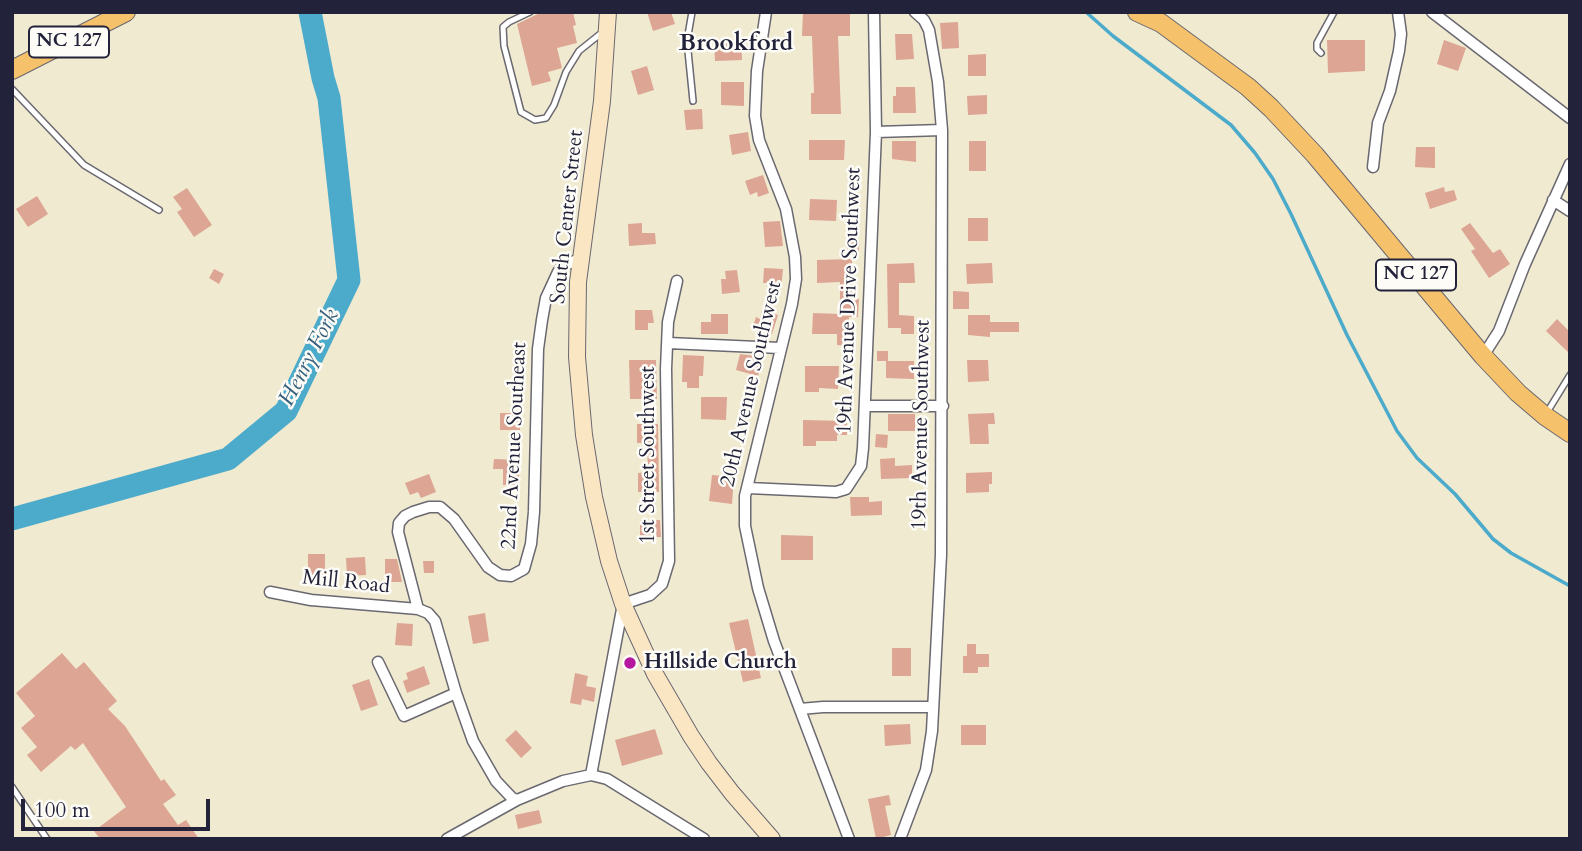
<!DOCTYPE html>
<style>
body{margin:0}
#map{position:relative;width:1582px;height:851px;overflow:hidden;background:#f0ead1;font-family:Cardo,serif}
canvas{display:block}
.frame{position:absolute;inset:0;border:14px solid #22223b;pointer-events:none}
.scale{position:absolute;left:21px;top:799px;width:189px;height:32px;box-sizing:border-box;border:4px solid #22223b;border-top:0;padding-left:9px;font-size:21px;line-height:24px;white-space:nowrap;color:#22223b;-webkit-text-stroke:5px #fdfcf7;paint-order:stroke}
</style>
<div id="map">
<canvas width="1582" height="851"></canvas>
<div class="frame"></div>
<div class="scale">100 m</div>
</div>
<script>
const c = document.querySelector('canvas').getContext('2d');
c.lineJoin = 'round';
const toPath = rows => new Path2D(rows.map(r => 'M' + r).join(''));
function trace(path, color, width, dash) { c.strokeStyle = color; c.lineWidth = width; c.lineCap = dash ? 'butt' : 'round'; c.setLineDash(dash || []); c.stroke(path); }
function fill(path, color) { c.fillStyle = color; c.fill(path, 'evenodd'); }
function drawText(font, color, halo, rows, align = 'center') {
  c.font = font + ' Cardo,serif'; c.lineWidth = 5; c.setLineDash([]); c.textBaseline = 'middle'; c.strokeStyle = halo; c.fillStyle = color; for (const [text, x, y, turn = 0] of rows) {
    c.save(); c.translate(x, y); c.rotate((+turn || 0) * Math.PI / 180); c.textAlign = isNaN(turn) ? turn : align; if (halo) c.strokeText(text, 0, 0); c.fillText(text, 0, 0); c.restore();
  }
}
trace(toPath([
 [1086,12,1113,36,1231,125,1255,153,1273,179,1291,214,1347,335,1397,431,1417,458,1455,494,1493,539,1511,553,1570,586]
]), '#4caacb', 3.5);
trace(toPath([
 [12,519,228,459,286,411,349,280,329,98,323,78,310,12]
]), '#4caacb', 23);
fill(toPath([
 [542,12,573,12,576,25,573,26,577,43,557,48,562,68,548,72,551,81,532,86,517,24],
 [647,12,671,12,675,24,653,31],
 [803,12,850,12,850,36,838,36,841,114,811,114,811,93,814,93,812,36,802,36],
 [958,22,959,48,942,49,940,23],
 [895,34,912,34,914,59,896,60],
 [741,39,742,60,715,61,714,40],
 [1327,40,1365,40,1365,71,1328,73],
 [1444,40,1466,48,1458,71,1437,64],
 [986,54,986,76,968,76,968,55],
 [647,66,654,90,638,95,631,71],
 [721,82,744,82,744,106,721,105],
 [896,87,915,87,916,113,893,113,893,96,896,96],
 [987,95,987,114,968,115,967,96],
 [702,109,703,129,686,130,684,110],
 [748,132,751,151,732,155,729,135],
 [809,140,845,140,844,160,809,160],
 [892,141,916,141,916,162,892,159],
 [969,141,986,141,986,171,969,171],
 [1416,147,1435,147,1435,168,1415,167],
 [763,175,769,193,758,197,757,192,750,195,745,181],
 [1444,187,1445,192,1454,190,1457,200,1430,209,1425,193],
 [187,188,212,225,194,237,177,212,182,209,173,197],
 [37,196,48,214,28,227,16,209],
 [810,199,837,200,836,221,809,220],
 [968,218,988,218,988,241,968,241],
 [780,221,783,246,765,247,763,222],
 [642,223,642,233,655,233,656,244,629,246,628,224],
 [1470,223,1493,253,1500,249,1510,264,1489,278,1471,251,1475,249,1461,229],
 [847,239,860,241,858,255,845,253],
 [852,259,852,299,859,299,858,317,849,317,849,346,837,345,837,334,812,334,813,313,840,314,840,282,817,283,817,260],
 [914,263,915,283,899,283,899,315,914,316,914,334,901,334,901,328,888,328,887,264],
 [992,263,993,283,967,284,966,264],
 [764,268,783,269,781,289,771,288,771,283,763,283],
 [214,269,224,274,219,284,209,278],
 [737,270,740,292,722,294,721,279,726,279,725,271],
 [953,291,969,292,969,309,953,309],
 [635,310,652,310,654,323,648,323,648,330,635,330],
 [762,310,778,315,772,334,752,329,756,317,760,319],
 [711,314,728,314,728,334,701,334,701,322,711,322],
 [968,315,990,315,990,322,1019,322,1019,332,990,332,990,337,968,335],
 [1557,319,1570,332,1570,354,1546,331],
 [877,351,888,351,888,361,914,361,914,379,886,378,886,361,877,361],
 [740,354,763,357,758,376,736,370],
 [683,355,704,356,703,376,699,376,699,388,687,388,687,382,682,382],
 [629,360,656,360,657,399,630,399],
 [967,360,988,360,989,381,968,382],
 [805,366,839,366,838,389,819,388,819,392,805,392],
 [701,397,727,397,726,420,701,419],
 [500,413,520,413,520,430,500,430],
 [994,413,995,424,988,424,989,444,970,444,968,414],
 [888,414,915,414,915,431,888,431],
 [803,420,847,421,847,435,837,435,837,441,816,441,816,446,803,446],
 [637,424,658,424,659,492,638,492,638,473,648,472,647,443,637,443],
 [876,434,888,435,887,448,875,447],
 [895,458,895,466,912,465,912,478,881,479,880,459],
 [494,459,519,460,519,485,503,485,503,469,493,469],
 [992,472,992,484,989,484,989,492,966,493,966,473],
 [429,474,436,492,421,498,418,492,410,495,405,483],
 [712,475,734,477,732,504,709,501],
 [850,497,869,497,869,502,882,501,882,515,851,516],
 [640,520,660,520,661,537,640,537],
 [781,535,813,536,813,560,781,560],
 [308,554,325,554,325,581,308,581],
 [365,557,366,575,347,576,346,558],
 [385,559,397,559,402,582,385,582],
 [423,561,434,561,434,573,424,573],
 [485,613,489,641,473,644,468,616],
 [748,619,761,678,743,682,729,623],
 [397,623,413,624,412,646,395,645],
 [967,644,976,644,976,654,989,654,989,667,978,667,978,673,963,673,963,656,967,656],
 [892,648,911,648,911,676,892,676],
 [62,653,76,669,84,662,117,701,108,709,125,726,161,781,164,779,176,795,163,804,178,825,186,820,199,839,100,839,94,831,126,807,83,743,75,750,71,746,41,772,27,755,37,747,21,728,35,716,16,693],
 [424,666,430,684,407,693,403,681,408,679,406,673],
 [575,673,588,676,586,686,596,688,594,702,582,699,581,705,570,703],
 [369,679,378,705,361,711,352,685],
 [910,724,911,744,885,746,884,725],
 [961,725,986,725,986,745,961,745],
 [655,729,663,754,622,766,615,740],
 [516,730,532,748,521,758,505,740],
 [889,795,891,805,885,806,891,835,876,839,868,799],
 [539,810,542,823,518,829,515,815]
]), '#dda593');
const lane = toPath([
 [530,12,509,22,503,27,504,46,521,112,535,120,546,118,554,105,566,72,579,51,604,31],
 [692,12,687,41,693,101],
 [1321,53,1317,49,1317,43,1334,12],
 [12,89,84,165,159,210],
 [1546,414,1570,375],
 [12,787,47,839]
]);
const street = toPath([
 [766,12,757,71,755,116,759,140,786,209,795,257,796,279,792,304,745,496,745,526,758,588,774,641,849,839],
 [1432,12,1570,118],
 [876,132,942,130],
 [1373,167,1378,123,1390,91,1399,51,1401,34,1398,12],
 [1553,200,1570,211],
 [668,343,780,348],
 [1483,356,1499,331,1525,264,1570,164],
 [865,406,943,406],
 [748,488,836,492,846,489,861,466,863,448,876,132,874,12],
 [270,592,311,600,418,609],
 [378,662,404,716,456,693],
 [800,709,823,707,933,707],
 [591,775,623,604,650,595,662,584,669,561,666,369,668,322,677,281],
 [517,800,512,798,496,781,473,741,456,693,435,621,428,613,418,609,398,532,399,523,405,516,413,512,429,507,440,507,454,519,488,567,500,575,511,576,524,569,531,544,534,512,538,349,542,320,546,298,558,272,562,266,580,259],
 [447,839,517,800,563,781,591,775,607,779,704,839],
 [900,839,926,770,932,731,941,555,942,130,938,82,929,30,924,20,915,12]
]);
const secondary = toPath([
 [608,12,602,101,578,282,577,357,584,435,594,497,609,561,623,604,655,674,691,736,709,763,732,793,772,839]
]);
const primary = toPath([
 [1137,12,1161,23,1248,87,1271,108,1315,155,1483,356,1518,393,1545,416,1570,433],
 [12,70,126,12]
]);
trace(lane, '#6a6870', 8);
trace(street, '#6a6870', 13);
trace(secondary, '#6a6870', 18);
trace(primary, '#6a6870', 20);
trace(lane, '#fff', 5);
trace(street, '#fff', 10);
trace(secondary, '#fbe6c4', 16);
trace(primary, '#f5c16b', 18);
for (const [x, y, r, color] of [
 [630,663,7,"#b5179e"]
]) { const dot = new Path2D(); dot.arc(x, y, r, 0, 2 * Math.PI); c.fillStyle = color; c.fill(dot); trace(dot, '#fdfcf7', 2.5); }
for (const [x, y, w] of [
 [69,42,80],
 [1416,275,80]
]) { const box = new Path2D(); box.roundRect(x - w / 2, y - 15.5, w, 31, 5); c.fillStyle = '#fdfcf7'; c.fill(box); trace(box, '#22223b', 2); }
drawText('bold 19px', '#22223b', null, [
 ["NC 127",69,42],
 ["NC 127",1416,275]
]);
drawText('21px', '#22223b', '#fdfcf7', [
 ["South Center Street",568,217,-84],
 ["19th Avenue Drive Southwest",850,301,-88],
 ["20th Avenue Southwest",752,384,-77],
 ["19th Avenue Southwest",922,425,-89],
 ["22nd Avenue Southeast",515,446,-87],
 ["1st Street Southwest",649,455,-90],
 ["Mill Road",346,583,6]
]);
drawText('bold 21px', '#22223b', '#fdfcf7', [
 ["Hillside Church",644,663]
], 'left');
drawText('italic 23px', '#355f7c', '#fdfcf7', [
 ["Henry Fork",310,358,-63]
]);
drawText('bold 24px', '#22223b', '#fdfcf7', [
 ["Brookford",736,44]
]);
</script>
